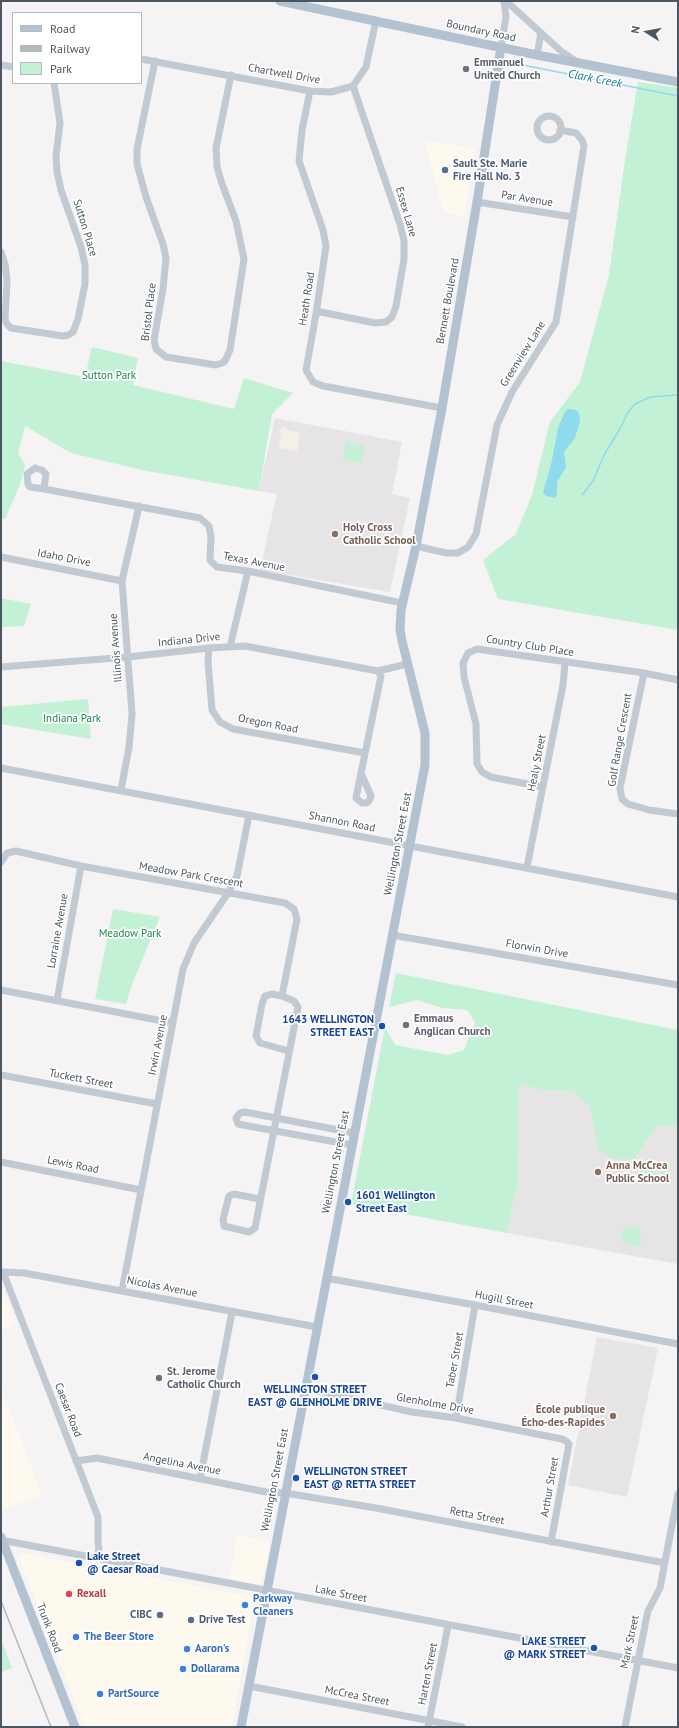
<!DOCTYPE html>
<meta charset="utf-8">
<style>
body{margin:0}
#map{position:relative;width:679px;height:1728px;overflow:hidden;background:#f5f3f3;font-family:"PT Sans",sans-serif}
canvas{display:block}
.frame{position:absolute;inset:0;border:2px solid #4a5661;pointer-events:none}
.legend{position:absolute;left:12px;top:12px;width:130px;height:72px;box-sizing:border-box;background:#fff;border:1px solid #b7bbc0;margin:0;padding:5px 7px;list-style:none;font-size:12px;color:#4a5661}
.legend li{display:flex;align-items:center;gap:8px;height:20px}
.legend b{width:20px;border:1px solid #b7bbc0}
.north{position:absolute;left:627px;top:12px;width:40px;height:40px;-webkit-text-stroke:3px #fff;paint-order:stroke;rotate:281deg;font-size:11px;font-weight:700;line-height:16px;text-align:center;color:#4a5661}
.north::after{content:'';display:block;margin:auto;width:14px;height:18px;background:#4a5661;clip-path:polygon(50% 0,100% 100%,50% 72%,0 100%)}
</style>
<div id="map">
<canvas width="679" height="1728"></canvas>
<div class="frame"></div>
<ul class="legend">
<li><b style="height:5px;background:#b3c2d1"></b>Road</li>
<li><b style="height:5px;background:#b5b8bd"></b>Railway</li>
<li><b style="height:11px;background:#c3f1d5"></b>Park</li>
</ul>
<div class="north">N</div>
</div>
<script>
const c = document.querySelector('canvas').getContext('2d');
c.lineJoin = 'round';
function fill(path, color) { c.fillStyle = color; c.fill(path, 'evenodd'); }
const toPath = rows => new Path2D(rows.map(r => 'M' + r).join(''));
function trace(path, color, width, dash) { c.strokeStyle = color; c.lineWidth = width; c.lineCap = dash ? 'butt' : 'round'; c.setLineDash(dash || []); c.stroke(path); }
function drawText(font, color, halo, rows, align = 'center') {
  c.font = font + ' "PT Sans",sans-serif'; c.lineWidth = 3.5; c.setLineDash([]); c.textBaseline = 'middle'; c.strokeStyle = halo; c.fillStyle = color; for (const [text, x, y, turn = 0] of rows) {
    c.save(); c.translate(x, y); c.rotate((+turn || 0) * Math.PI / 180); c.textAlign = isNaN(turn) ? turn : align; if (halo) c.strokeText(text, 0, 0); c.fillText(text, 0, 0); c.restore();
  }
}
fill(toPath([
 [425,141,475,148,464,216,443,212],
 [1,1285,16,1324,1,1331],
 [1,1387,42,1495,1,1510],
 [237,1535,270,1541,261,1585,230,1579],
 [21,1553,255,1597,232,1727,85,1727,18,1556]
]), '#fdf9ef');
fill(toPath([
 [275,418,402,442,392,494,410,498,390,592,260,570,277,494,259,491],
 [519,1084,541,1090,572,1091,590,1107,598,1149,635,1159,656,1126,678,1126,678,1264,507,1233,517,1185],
 [597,1337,658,1348,627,1497,568,1485]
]), '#e6e4e5');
fill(toPath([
 [638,82,678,88,678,630,498,599,483,560,516,534,532,495,550,422,580,382,609,275,625,160],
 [92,347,138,358,133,385,234,409,244,378,293,393,272,414,259,491,142,470,71,453,25,426,18,454,25,464,21,482,5,519,1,518,1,361,85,377],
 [349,440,352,444,365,446,361,463,343,460,346,447,344,444],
 [1,598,31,604,24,626,1,627],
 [88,699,91,739,1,724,1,707],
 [113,909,160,917,131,987,126,1004,95,999],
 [396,973,678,1030,678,1126,656,1126,635,1159,614,1159,598,1149,590,1107,572,1091,541,1090,519,1084,517,1185,507,1233,351,1204,385,1027,395,1045,448,1055,464,1050,475,1022,467,1010,442,1008,417,1000,389,1007],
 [663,1161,670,1163,667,1179,660,1178],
 [641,1166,656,1167,656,1174,641,1173],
 [631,1227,639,1228,641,1242,640,1245,638,1247,620,1241,624,1228],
 [1,1639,12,1668,1,1672]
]), '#c3f1d5');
fill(toPath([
 [285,426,287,430,300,433,297,451,279,448,281,435,279,431]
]), '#f5f0e5');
fill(toPath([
 [568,409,576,410,579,413,580,421,575,438,564,452,566,467,557,482,557,495,555,498,552,497,546,496,543,492,551,465,558,428,565,412]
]), '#90daee');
trace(toPath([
 [513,63,678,96],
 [582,495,593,481,604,455,621,427,628,412,635,404,650,397,678,395]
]), '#90daee', 1.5);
trace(toPath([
 [506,1,562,52,577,62],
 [501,47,506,17,504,1],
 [537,55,541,33],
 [141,59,310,91,331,92,353,86,366,67,376,20],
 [155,61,137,149,137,164,146,197,163,244,166,258,163,289,154,340,156,349,166,357,216,365,222,363,225,361,230,350,244,259,236,221,222,184,217,167,216,148,231,75],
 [1,65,13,67],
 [310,91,302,130,299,161,323,230,326,246,316,314,306,370,313,382,323,386,442,408],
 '537 128a12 12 0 1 1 24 0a12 12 0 1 1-24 0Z',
 [477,202,573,217],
 [1,252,5,264,7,280,5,320,7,324,11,328,63,336,68,335,73,332,78,319,85,284,85,265,81,247,61,190,57,172,56,156,60,123,54,83],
 [316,314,321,312,375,323,386,322,392,317,396,306,404,259,404,241,400,224,353,86],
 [35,468,42,470,46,474,44,489,30,487,28,484,27,474,35,468],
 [44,489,200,518,209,526,211,537,210,560,217,567,248,571,402,603],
 [416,546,446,553,458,553,468,547,476,534,497,425,512,392,556,322,584,146,582,140,576,133,560,130],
 [1,557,122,581],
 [230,647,248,571],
 [209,648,208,662,212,710,220,722,233,729,365,753],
 [1,667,128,657,209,648,245,646,378,671,407,664],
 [644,673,620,788,622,799,628,804,649,810,678,814],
 [1,768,678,897],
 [361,773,356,798,362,803,366,803,369,801,371,796,361,773,381,676,378,671],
 [543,787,491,777,482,772,477,764,476,724,464,677,463,663,468,653,477,649,644,673,678,680],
 [121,790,129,747,132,714,122,581,139,506],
 [1,862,7,853,16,851,81,866,285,903,294,909,297,919,282,996],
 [527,867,563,685,565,663],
 [392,935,678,985],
 [1,990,173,1023],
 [57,1000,81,866],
 [1,1075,157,1104],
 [352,1145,243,1125,238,1124,236,1118,240,1113,245,1112,354,1133],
 [1,1162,141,1190],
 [260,1199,234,1194,229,1196,223,1219,224,1226,249,1232,255,1228,298,1007,294,1001,282,996,272,994,265,996,262,1004,256,1036,260,1043,289,1051],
 [326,1278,475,1305,678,1344],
 [122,1291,183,969,194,943,228,893,237,876,249,815],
 [305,1388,412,1412,456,1418,562,1439,566,1441,569,1444,551,1542],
 [456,1418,475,1305],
 [76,1461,97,1458,266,1492,285,1493,376,1508,665,1563],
 [200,1479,232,1312],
 [1,1540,678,1668],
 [97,1558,99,1548,98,1543,98,1517,3,1272,24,1273,317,1327],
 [249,1686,462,1727],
 [428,1727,448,1626],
 [625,1727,646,1620,648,1611,660,1588,678,1494]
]), '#c1cad2', 7);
trace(toPath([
 [280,1,537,55,678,82],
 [1,1537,75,1727],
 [241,1727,425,765,425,733,402,641,400,629,401,610,416,546,442,408,477,202,501,47]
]), '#b3c2d1', 9);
trace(toPath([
 [1,1601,51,1727]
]), '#b5b8bd', 1.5);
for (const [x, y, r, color] of [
 [466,69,4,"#6b7280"],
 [445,170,4,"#5c6f8a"],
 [335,534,4,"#8d6e63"],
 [406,1025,4,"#6b7280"],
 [382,1026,4,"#1a4fb4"],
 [598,1172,4,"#8d6e63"],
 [348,1202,4,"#1a4fb4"],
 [315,1377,4,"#1a4fb4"],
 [159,1378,4,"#6b7280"],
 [613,1416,4,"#8d6e63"],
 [296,1478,4,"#1a4fb4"],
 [79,1563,4,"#1a4fb4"],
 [69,1594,4,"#e0444e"],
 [245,1605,4,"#3f7fe0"],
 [160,1615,4,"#5c6f8a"],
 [191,1620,4,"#5c6f8a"],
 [76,1637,4,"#3f7fe0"],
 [594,1648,4,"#1a4fb4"],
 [187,1649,4,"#3f7fe0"],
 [183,1669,4,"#3f7fe0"],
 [100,1694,4,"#3f7fe0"]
]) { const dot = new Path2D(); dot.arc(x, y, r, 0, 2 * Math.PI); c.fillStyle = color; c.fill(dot); trace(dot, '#fff', 1.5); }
drawText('11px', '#4a5661', '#fff', [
 ["Boundary Road",481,31,12],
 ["Chartwell Drive",284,74,10],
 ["Par Avenue",527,199,9],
 ["Essex Lane",406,212,74],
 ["Sutton Place",85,228,73],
 ["Heath Road",307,299,-81],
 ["Bennett Boulevard",448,301,-80],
 ["Bristol Place",149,312,-83],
 ["Greenview Lane",523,354,-58],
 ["Idaho Drive",64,558,11],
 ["Texas Avenue",254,562,11],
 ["Indiana Drive",189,640,-6],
 ["Country Club Place",530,646,9],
 ["Illinois Avenue",116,648,-94],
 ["Oregon Road",268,724,11],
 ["Golf Range Crescent",620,740,-80],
 ["Healy Street",537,763,-79],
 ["Shannon Road",342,822,11],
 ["Wellington Street East",398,844,-79],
 ["Meadow Park Crescent",191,875,10],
 ["Lorraine Avenue",58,931,-80],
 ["Florwin Drive",537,949,10],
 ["Irwin Avenue",158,1045,-79],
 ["Tuckett Street",81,1079,11],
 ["Wellington Street East",336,1162,-79],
 ["Lewis Road",73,1165,11],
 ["Nicolas Avenue",162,1287,11],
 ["Hugill Street",504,1300,11],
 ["Taber Street",455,1360,-80],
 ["Glenholme Drive",435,1404,10],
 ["Caesar Road",68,1410,69],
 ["Angelina Avenue",182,1464,11],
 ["Wellington Street East",275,1480,-79],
 ["Arthur Street",550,1487,-80],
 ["Retta Street",477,1516,11],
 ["Lake Street",341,1594,11],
 ["Trunk Road",49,1628,69],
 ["Mark Street",630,1642,-78],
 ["Harten Street",428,1674,-79],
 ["McCrea Street",357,1696,11]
]);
drawText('bold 11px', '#5b616d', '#fff', [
 ["Emmanuel",474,63],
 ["United Church",474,76],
 ["Emmaus",414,1019],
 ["Anglican Church",414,1032],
 ["St. Jerome",167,1372],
 ["Catholic Church",167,1385]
], 'left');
drawText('bold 11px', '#4e5e75', '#fff', [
 ["Sault Ste. Marie",453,164],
 ["Fire Hall No. 3",453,177],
 ["CIBC",152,1615,"right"],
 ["Drive Test",199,1620]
], 'left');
drawText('11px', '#17864f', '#fff', [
 ["Sutton Park",109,376],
 ["Indiana Park",72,719],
 ["Meadow Park",130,934]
]);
drawText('bold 11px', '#785e54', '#fff', [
 ["Holy Cross",343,528],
 ["Catholic School",343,541],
 ["Anna McCrea",606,1166],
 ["Public School",606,1179],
 ["École publique",605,1410,"right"],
 ["Écho-des-Rapides",605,1423,"right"]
], 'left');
drawText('bold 11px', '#164399', '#fff', [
 ["1643 WELLINGTON",374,1020,"right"],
 ["STREET EAST",374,1033,"right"],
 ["1601 Wellington",356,1196],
 ["Street East",356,1209],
 ["WELLINGTON STREET",315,1390,"center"],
 ["EAST @ GLENHOLME DRIVE",315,1403,"center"],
 ["WELLINGTON STREET",304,1472],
 ["EAST @ RETTA STREET",304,1485],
 ["Lake Street",87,1557],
 ["@ Caesar Road",87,1570],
 ["LAKE STREET",586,1642,"right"],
 ["@ MARK STREET",586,1655,"right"]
], 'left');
drawText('bold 11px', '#be3a42', '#fff', [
 ["Rexall",77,1594]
], 'left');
drawText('bold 11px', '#366cbe', '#fff', [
 ["Parkway",253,1599],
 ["Cleaners",253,1612],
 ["The Beer Store",84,1637],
 ["Aaron's",195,1649],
 ["Dollarama",191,1669],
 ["PartSource",108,1694]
], 'left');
drawText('italic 12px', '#0c7c9b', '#fff', [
 ["Clark Creek",595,79,11]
]);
</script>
